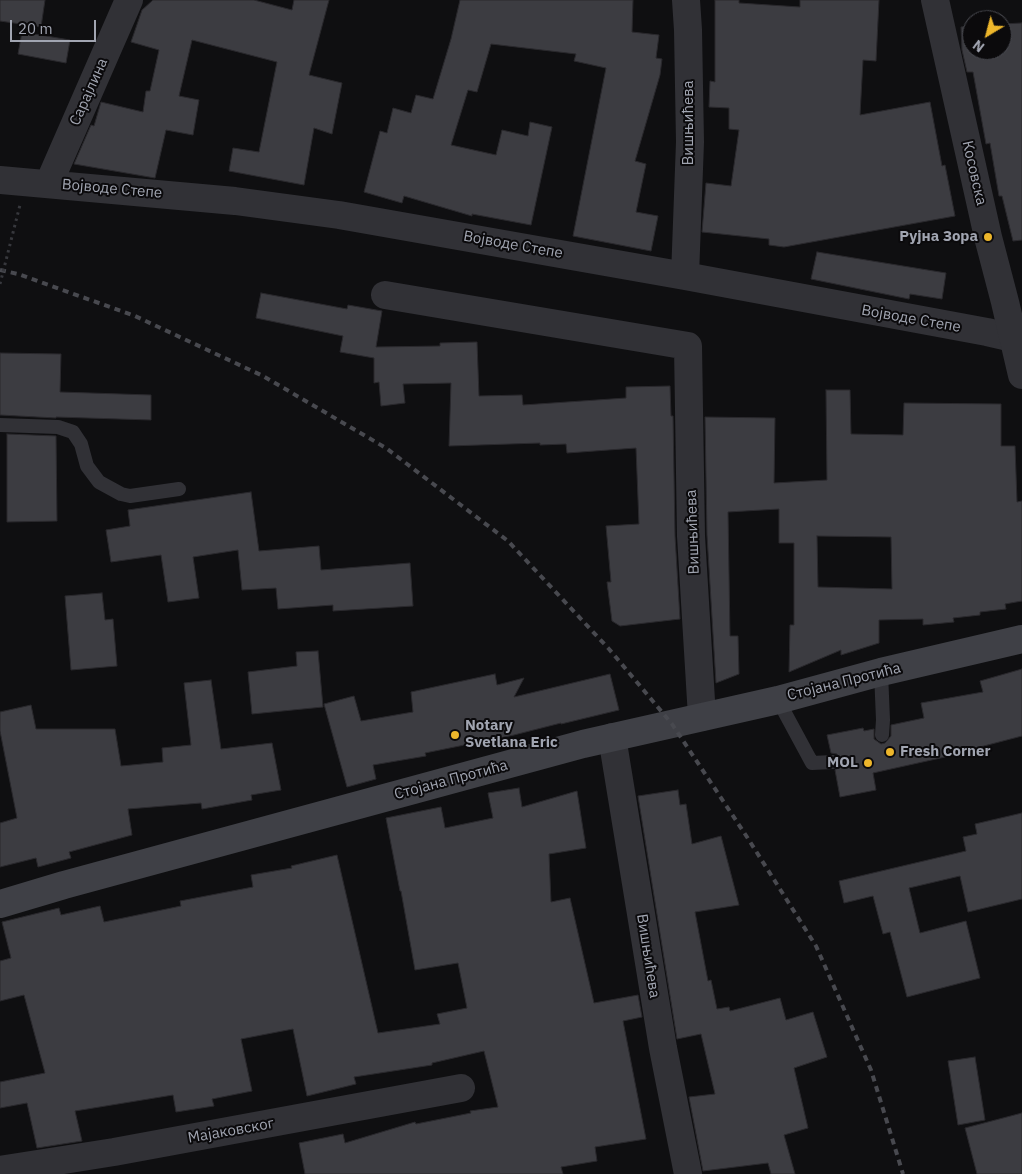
<!DOCTYPE html>
<meta charset="utf-8">
<style>
body{margin:0}
#map{position:relative;width:1022px;height:1174px;overflow:hidden;background:#0f0f11;font-family:"IBM Plex Sans",sans-serif}
canvas{display:block}
.north{position:absolute;left:962px;top:10px;width:50px;height:50px;box-sizing:border-box;background:#0b0a0c;border:1px solid #47484e;border-radius:50%;rotate:217deg;font-size:14px;font-weight:700;line-height:20px;text-align:center;color:#a1a5b1}
.north::after{content:'';display:block;margin:auto;width:18px;height:22px;background:#edb62b;clip-path:polygon(50% 0,100% 100%,50% 72%,0 100%)}
.scale{position:absolute;left:10px;top:20px;width:86px;height:22px;box-sizing:border-box;border:2px solid #a1a5b1;border-top:0;padding-left:6px;font-size:15px;line-height:18px;white-space:nowrap;color:#a1a5b1;-webkit-text-stroke:4px #0b0a0c;paint-order:stroke}
</style>
<div id="map">
<canvas width="1022" height="1174"></canvas>
<div class="north">N</div>
<div class="scale">20 m</div>
</div>
<script>
const c = document.querySelector('canvas').getContext('2d');
c.lineJoin = 'round';
function fill(path, color) { c.fillStyle = color; c.fill(path, 'evenodd'); }
const toPath = rows => new Path2D(rows.map(r => 'M' + r).join(''));
function trace(path, color, width, dash) { c.strokeStyle = color; c.lineWidth = width; c.lineCap = dash ? 'butt' : 'round'; c.setLineDash(dash || []); c.stroke(path); }
function drawText(font, color, halo, rows, align = 'center') {
  c.font = font + ' "IBM Plex Sans",sans-serif'; c.lineWidth = 4; c.setLineDash([]); c.textBaseline = 'middle'; c.strokeStyle = halo; c.fillStyle = color; for (const [text, x, y, turn = 0] of rows) {
    c.save(); c.translate(x, y); c.rotate((+turn || 0) * Math.PI / 180); c.textAlign = isNaN(turn) ? turn : align; if (halo) c.strokeText(text, 0, 0); c.fillText(text, 0, 0); c.restore();
  }
}
const building = toPath([
 [0,0,45,0,41,27,0,21,0,0],
 [153,0,254,0,292,10,294,0,329,0,309,75,342,83,332,134,314,128,304,185,229,171,233,148,259,152,277,62,192,40,179,96,199,100,193,135,166,130,155,178,74,164,91,125,94,126,101,102,143,112,146,91,150,91,159,50,131,42,142,10,153,0],
 [460,0,633,0,632,32,659,35,656,58,662,59,660,75,635,161,646,164,636,212,658,216,651,251,573,236,606,68,574,61,576,54,491,44,477,92,468,90,451,145,496,155,502,130,528,136,530,122,552,127,531,225,472,214,472,216,404,196,402,203,364,192,380,131,387,133,393,108,411,113,416,95,433,99,451,39,460,0],
 [715,0,739,0,739,3,800,7,800,0,879,0,876,61,863,60,860,115,930,102,942,166,945,165,955,216,784,247,769,245,769,239,702,232,706,183,731,186,739,130,729,129,729,108,709,107,710,81,715,82,715,0],
 [1022,23,1022,240,1013,241,1002,196,999,196,990,143,986,144,973,72,967,72,962,50,961,27,972,26,972,50,1002,50,1002,24,1022,23],
 [22,32,70,40,66,63,18,54,22,32],
 [817,252,946,273,942,299,910,294,909,299,811,279,817,252],
 [261,293,347,309,348,305,382,311,376,347,440,346,440,343,477,342,479,396,522,395,523,405,626,398,626,387,670,386,671,416,673,416,675,536,680,619,620,626,612,621,607,582,611,582,606,526,639,524,636,448,567,453,566,444,540,445,540,443,449,446,451,383,403,384,405,403,381,406,379,382,374,383,374,358,340,352,343,336,256,318,261,293],
 [0,353,61,354,60,392,151,395,151,420,56,417,56,418,0,415,0,353],
 [826,390,850,390,851,434,903,435,904,403,1001,404,1001,446,1015,446,1017,502,1022,501,1022,601,1005,604,1006,609,980,612,980,615,953,618,954,622,923,625,923,619,879,620,879,643,841,655,841,650,789,672,790,625,794,625,794,543,779,543,779,509,728,512,730,636,738,636,739,674,716,683,707,535,705,417,775,418,774,483,827,480,826,390],
 [817,536,891,537,892,589,818,587,817,536],
 [7,434,56,436,57,521,7,522,7,434],
 [251,492,259,551,319,546,321,570,410,563,413,606,333,611,333,605,278,609,276,588,242,590,238,550,193,557,199,598,168,602,161,555,111,562,106,530,130,526,128,510,251,492],
 [102,593,105,620,113,619,117,666,71,670,65,596,102,593],
 [318,651,323,707,252,714,248,672,297,666,296,652,318,651],
 [1022,669,1022,736,980,747,981,749,873,773,876,790,840,797,835,770,840,766,842,761,837,754,831,753,827,735,863,728,864,731,874,729,874,739,881,744,885,743,891,736,891,725,924,718,921,703,983,692,980,681,1022,669],
 [495,674,497,685,524,678,514,697,610,674,619,710,561,724,561,723,514,735,425,753,426,756,373,765,376,779,347,787,324,704,354,696,361,721,413,712,411,692,495,674],
 [211,680,221,749,272,743,281,790,251,795,252,800,202,809,201,803,128,809,132,835,69,852,71,858,38,867,36,858,0,867,0,823,17,818,0,731,0,712,31,705,36,729,115,729,121,766,163,762,162,748,191,745,184,683,211,680],
 [519,788,522,807,577,791,586,848,549,854,551,902,570,898,594,1003,638,995,642,1017,623,1021,646,1139,595,1147,597,1161,561,1167,563,1174,305,1174,299,1143,343,1134,345,1143,415,1122,416,1124,471,1113,470,1111,498,1107,484,1051,432,1063,432,1065,354,1077,356,1084,307,1096,293,1029,241,1039,252,1091,212,1099,214,1106,176,1112,173,1095,75,1111,82,1141,37,1148,27,1103,0,1108,0,1082,45,1073,24,995,0,1001,0,961,11,958,2,922,59,908,61,915,100,906,104,922,181,906,180,901,253,887,251,875,292,868,291,866,337,855,378,1033,440,1024,437,1014,467,1008,458,963,415,970,401,891,400,891,386,818,441,807,445,828,493,818,488,793,519,788],
 [678,790,680,805,686,804,692,844,721,836,739,905,695,912,708,981,711,980,717,1009,729,1007,730,1011,780,998,786,1020,813,1012,827,1057,794,1068,808,1128,784,1135,795,1174,771,1174,768,1163,703,1171,689,1097,715,1094,701,1034,677,1039,638,796,678,790],
 [1022,813,1022,899,968,912,960,876,909,888,920,933,966,921,980,978,907,997,890,932,883,934,873,896,844,903,839,881,966,851,963,837,977,834,975,824,1022,813],
 [975,1057,985,1120,958,1125,948,1061,975,1057],
 [1022,1113,1022,1174,977,1174,965,1128,1022,1113]
]);
fill(building, '#3c3c41');
trace(building, '#2a292d', 1);
trace(toPath([
 [0,425,58,427,73,432,81,444,87,466,99,482,121,494,130,496,179,489],
 [881,672,883,720,882,735],
 [778,700,812,763,833,762]
]), '#313136', 14);
trace(toPath([
 [0,180,235,201,339,215,685,276,987,332,1022,340],
 [49,183,129,0],
 [685,276,690,142,688,30,686,0],
 [385,295,688,346,691,536,702,717],
 [612,737,663,1048,688,1174],
 [0,1170,114,1152,461,1088]
]), '#313136', 28);
trace(toPath([
 [935,0,988,237,1005,302,1022,375]
]), '#313136', 28);
trace(toPath([
 [0,904,64,885,583,744,778,700,881,672,1022,639]
]), '#3f4046', 28);
trace(toPath([
 [0,270,18,274,135,316,263,376,386,448,508,541,609,649,672,724,747,837,816,946,871,1070,903,1174]
]), '#48494f', 4, [6, 5]);
trace(toPath([
 [0,284,20,205]
]), '#37383d', 3, [2.5, 4]);
for (const [x, y, r, color] of [
 [988,237,5,"#edb62b"],
 [455,735,5,"#edb62b"],
 [890,752,5,"#edb62b"],
 [868,763,5,"#edb62b"]
]) { const dot = new Path2D(); dot.arc(x, y, r, 0, 2 * Math.PI); c.fillStyle = color; c.fill(dot); trace(dot, '#0b0a0c', 2); }
drawText('15px', '#a1a5b1', '#0b0a0c', [
 ["Сарајлина",89,92,-66],
 ["Вишњићева",689,123,-90],
 ["Косовска",974,173,77],
 ["Војводе Степе",112,189,5],
 ["Војводе Степе",513,245,10],
 ["Војводе Степе",911,319,10],
 ["Вишњићева",693,532,-92],
 ["Стојана Протића",844,682,-14],
 ["Стојана Протића",451,780,-15],
 ["Вишњићева",648,956,81],
 ["Мајаковског",231,1131,-10]
]);
drawText('bold 15px', '#a1a5b1', '#0b0a0c', [
 ["Рујна Зора",978,237],
 ["Notary",465,726,"left"],
 ["Svetlana Eric",465,743,"left"],
 ["Fresh Corner",900,752,"left"],
 ["MOL",858,763]
], 'right');
</script>
